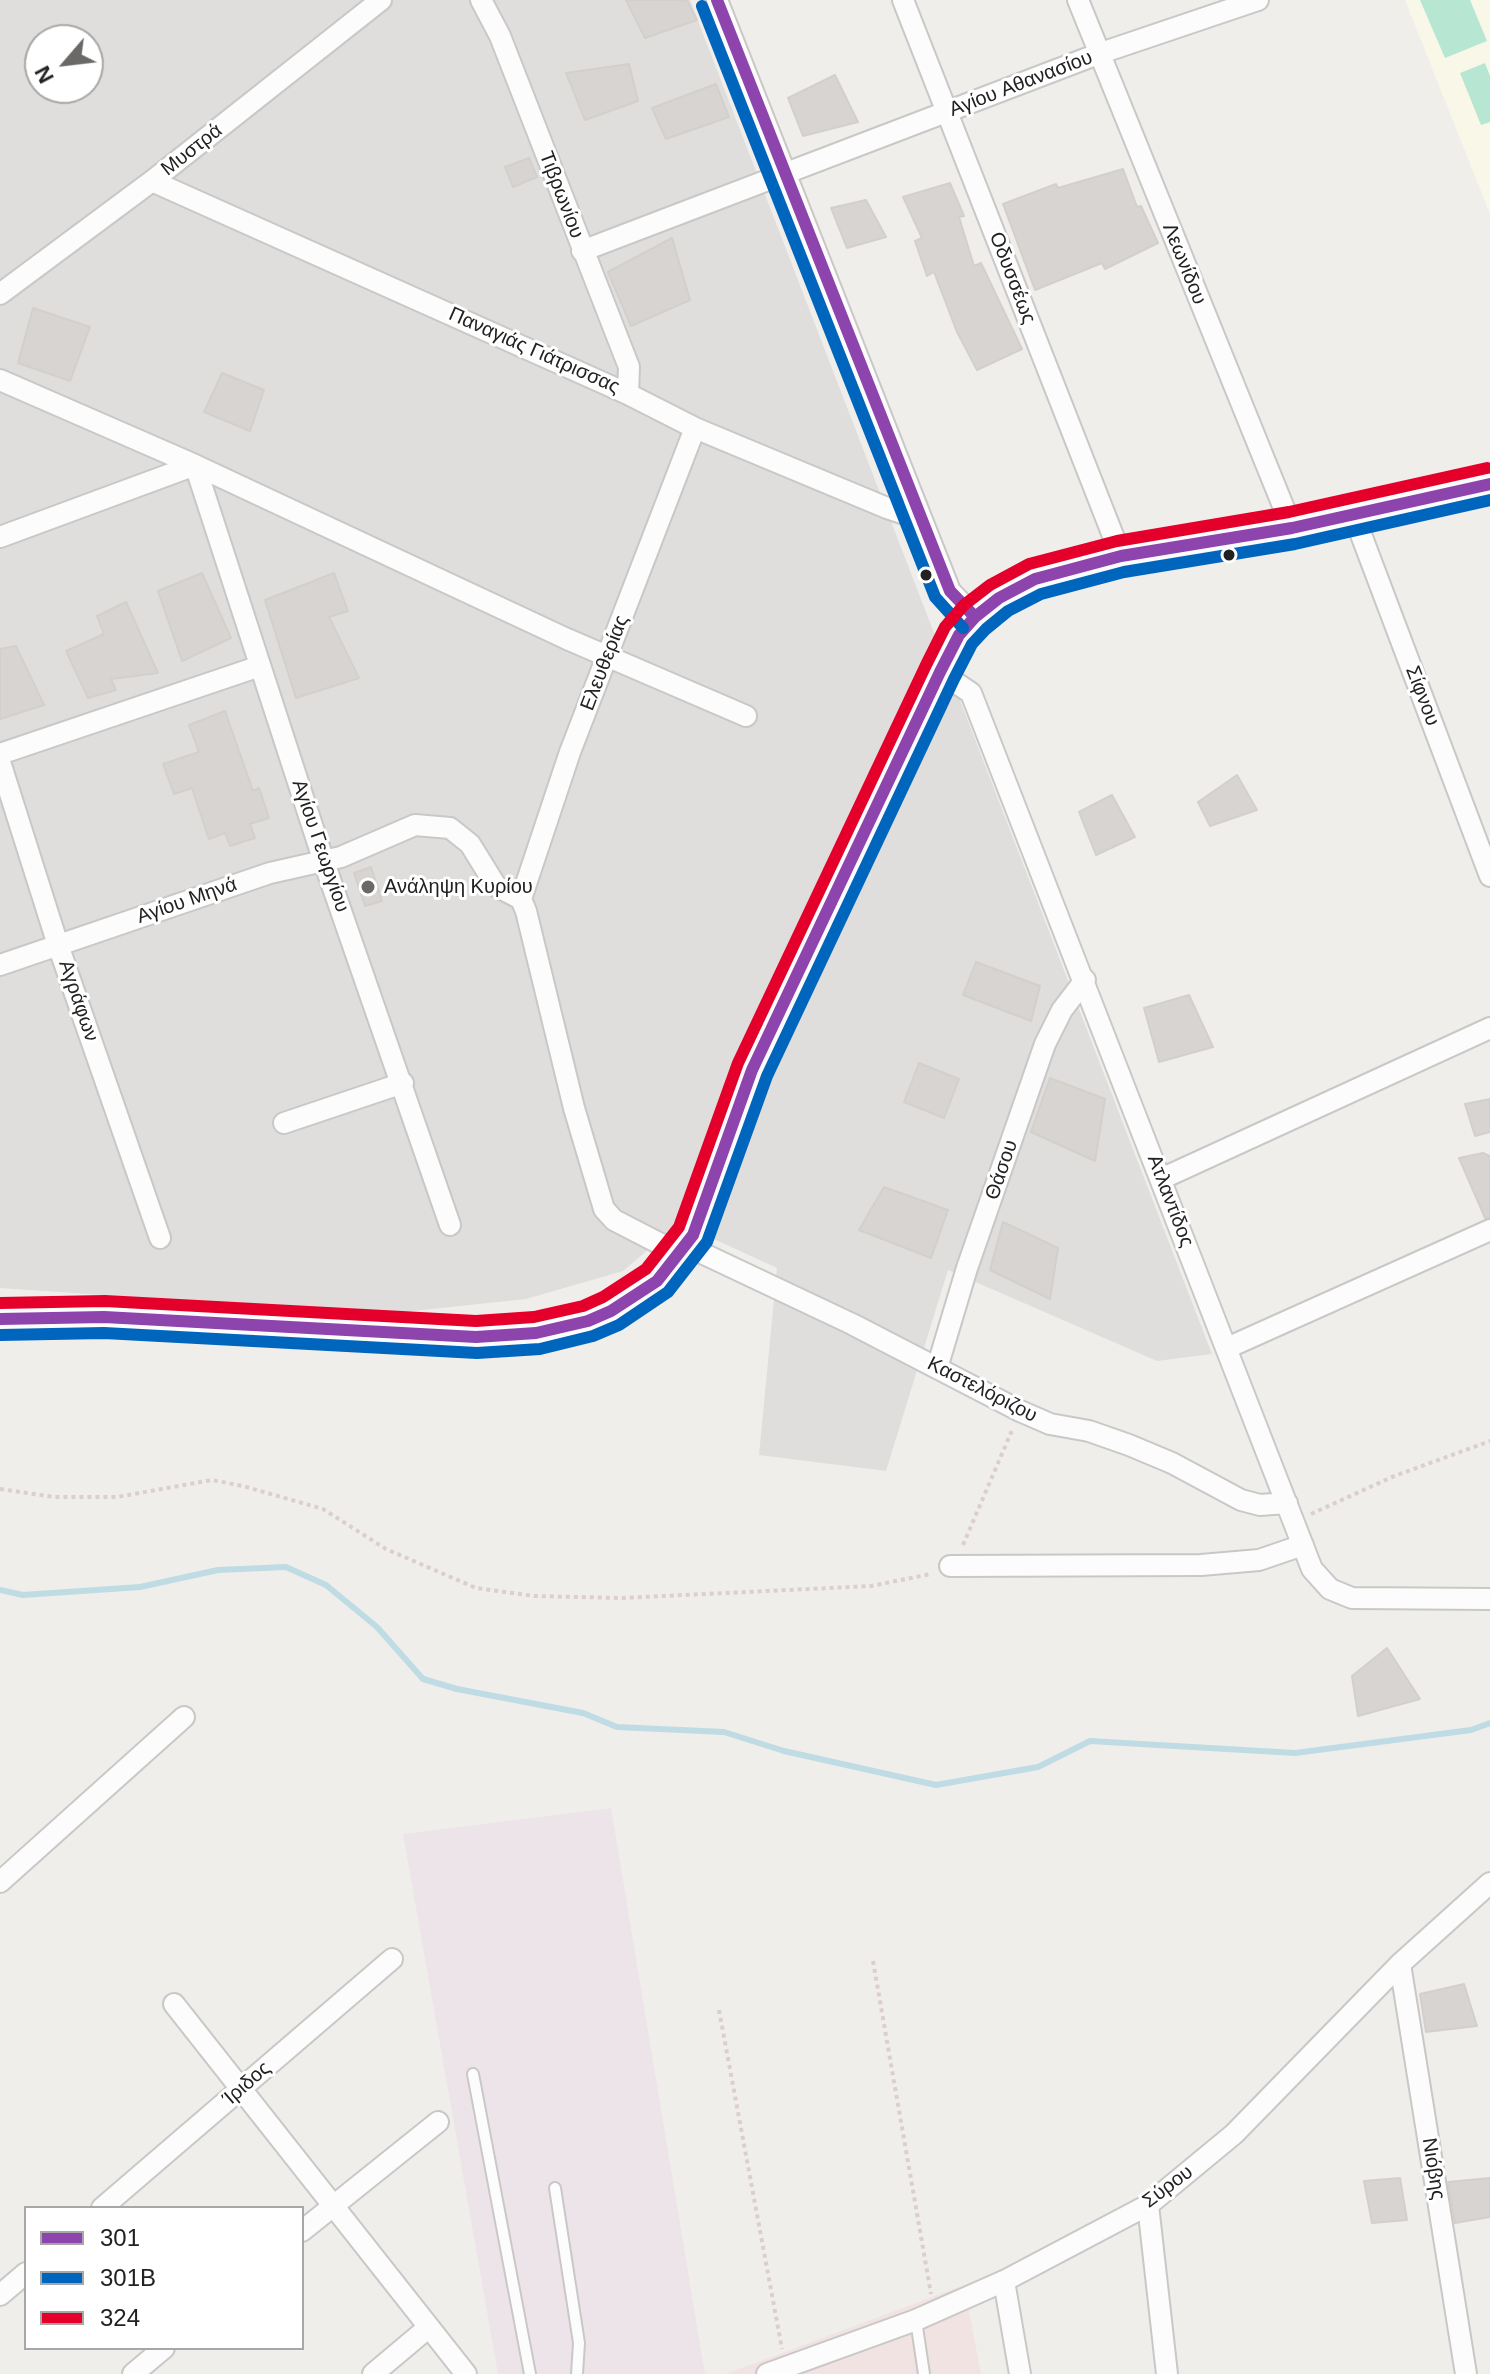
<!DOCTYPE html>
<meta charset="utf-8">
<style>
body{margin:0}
#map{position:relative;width:1490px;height:2374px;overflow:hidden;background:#f0eeeb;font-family:Arial,sans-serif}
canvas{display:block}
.legend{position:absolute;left:24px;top:2206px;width:280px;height:144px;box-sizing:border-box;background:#fff;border:2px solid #a7a7a7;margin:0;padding:10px 14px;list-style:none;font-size:24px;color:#222}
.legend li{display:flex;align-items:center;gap:16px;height:40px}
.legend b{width:40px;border:2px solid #a7a7a7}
.north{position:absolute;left:24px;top:24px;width:80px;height:80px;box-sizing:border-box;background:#fff;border:2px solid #a7a7a7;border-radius:50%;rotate:242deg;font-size:22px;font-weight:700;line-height:32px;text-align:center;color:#222}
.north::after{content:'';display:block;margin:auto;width:28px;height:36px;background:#6a6968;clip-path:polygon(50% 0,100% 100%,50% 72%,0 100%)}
</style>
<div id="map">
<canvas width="1490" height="2374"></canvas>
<ul class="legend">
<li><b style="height:10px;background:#8e44ad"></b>301</li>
<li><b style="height:10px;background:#0065bd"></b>301B</li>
<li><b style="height:10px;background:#e4002b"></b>324</li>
</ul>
<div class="north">N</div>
</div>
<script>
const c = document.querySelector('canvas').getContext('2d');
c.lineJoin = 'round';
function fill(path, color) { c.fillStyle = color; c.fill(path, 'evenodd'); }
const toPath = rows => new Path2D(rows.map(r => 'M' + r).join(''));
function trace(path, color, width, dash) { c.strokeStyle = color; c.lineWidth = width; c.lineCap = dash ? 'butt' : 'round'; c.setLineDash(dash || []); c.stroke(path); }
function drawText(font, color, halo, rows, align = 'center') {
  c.font = font + ' Arial,sans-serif'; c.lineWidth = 6; c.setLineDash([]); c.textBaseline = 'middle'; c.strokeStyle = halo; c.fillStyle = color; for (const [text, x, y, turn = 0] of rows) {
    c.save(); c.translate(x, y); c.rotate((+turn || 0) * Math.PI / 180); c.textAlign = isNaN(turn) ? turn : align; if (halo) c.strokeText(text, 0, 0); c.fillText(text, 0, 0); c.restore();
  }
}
fill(toPath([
 [0,0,690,0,1212,1354,1157,1361,948,1270,886,1471,759,1455,777,1268,679,1223,623,1271,526,1299,385,1314,0,1288],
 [40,40,88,40,88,88,40,88]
]), '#dfdedc');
fill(toPath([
 [964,2285,981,2374,726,2374]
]), '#f1e3e1');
fill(toPath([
 [611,1808,705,2374,498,2374,403,1834]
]), '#ede4e9');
fill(toPath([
 [1405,0,1490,0,1490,214]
]), '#f8f7e8');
fill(toPath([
 [1420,0,1470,0,1487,41,1445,58],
 [1485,63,1490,76,1490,122,1481,125,1460,73]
]), '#b7e6d2');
trace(toPath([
 [0,1590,23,1595,140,1587,218,1570,286,1567,326,1585,377,1627,423,1679,457,1689,583,1713,617,1727,724,1732,784,1751,936,1785,1038,1767,1090,1741,1295,1753,1471,1730,1490,1723]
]), '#bfdbe3', 6);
const building = toPath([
 [626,0,687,0,697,20,645,38,626,0],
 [629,64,638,101,585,120,566,73,629,64],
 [835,75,858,122,803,136,788,98,835,75],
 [716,84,729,117,666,139,652,108,716,84],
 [529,158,537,177,513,187,505,167,529,158],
 [1123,169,1137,207,1141,206,1158,243,1105,269,1102,263,1035,290,1003,204,1056,184,1058,188,1123,169],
 [950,183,964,216,959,217,974,266,981,263,1022,349,977,370,957,332,934,272,927,276,915,241,922,238,903,197,950,183],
 [866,200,886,237,847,248,831,208,866,200],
 [672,238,690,300,631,326,608,272,672,238],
 [33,308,90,327,70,381,18,363,33,308],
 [222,373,264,390,250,431,204,412,222,373],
 [202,573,231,638,182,661,158,591,202,573],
 [334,573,348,611,329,617,359,678,296,698,265,600,334,573],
 [126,602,158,673,111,679,116,690,88,698,66,651,104,634,97,616,126,602],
 [16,646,44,705,0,719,0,649,16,646],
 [225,711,253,791,259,788,269,818,250,824,255,838,230,846,225,833,209,839,192,788,174,794,163,764,199,752,189,725,225,711],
 [1237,775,1257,810,1210,826,1198,802,1237,775],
 [1112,795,1135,837,1096,855,1079,812,1112,795],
 [371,867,382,901,365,906,354,873,371,867],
 [976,962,1040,986,1031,1021,963,995,976,962],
 [1189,995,1213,1047,1159,1062,1144,1008,1189,995],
 [919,1063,959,1079,944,1118,904,1102,919,1063],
 [1050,1078,1105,1099,1095,1161,1031,1132,1050,1078],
 [1490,1099,1490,1132,1475,1136,1465,1104,1490,1099],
 [1483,1153,1490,1156,1490,1217,1485,1218,1459,1158,1483,1153],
 [884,1187,948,1210,931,1258,859,1230,884,1187],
 [1003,1222,1058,1248,1050,1299,990,1270,1003,1222],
 [1387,1648,1420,1699,1358,1716,1352,1676,1387,1648],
 [1464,1984,1477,2026,1426,2032,1420,1994,1464,1984],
 [1400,2178,1407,2220,1372,2223,1364,2181,1400,2178],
 [1490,2178,1490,2217,1455,2223,1448,2182,1490,2178]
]);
fill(building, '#d7d4d2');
trace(building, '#d3d0cc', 2);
const service = toPath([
 [473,2074,530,2374],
 [555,2188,579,2343,577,2374],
 [916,2320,924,2374]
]);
const minor = toPath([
 [481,0,500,36,629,367,628,394],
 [717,0,950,591,975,617],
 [903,0,1121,556],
 [1078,0,1292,528],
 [152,181,628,394,695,428,887,508,902,513,917,507],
 [582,251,1098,54,1258,0],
 [0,294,152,181,381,0],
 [0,380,195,465,567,639,746,716],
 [1354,516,1490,876],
 [0,537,195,465,324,862,450,1225],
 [940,672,971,693,1312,1569,1330,1589,1352,1598,1490,1599],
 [0,754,260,666],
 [0,762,58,945,160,1238],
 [521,899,570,752,695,428],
 [0,965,270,873,341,857,415,825,450,828,470,844,496,886,521,899,526,911,574,1108,604,1209,614,1220,680,1254],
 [284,1123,403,1083],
 [1161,1179,1490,1028],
 [687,1246,852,1324,1020,1411,1050,1424,1089,1431,1129,1445,1172,1463,1241,1500,1260,1505,1287,1503],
 [1227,1348,1490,1230],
 [937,1368,967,1268,1045,1044,1062,1010,1085,980],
 [950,1566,1201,1565,1259,1560,1303,1545],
 [0,1882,184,1717],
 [1400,1964,1466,2374],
 [174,2004,466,2374],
 [1148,2205,1167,2374],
 [102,2208,392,1959],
 [302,2231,438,2122],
 [1004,2281,1020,2374],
 [0,2295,26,2273],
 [133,2374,164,2348],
 [373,2374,429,2327],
 [767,2374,916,2320,1004,2281,1148,2205,1234,2134,1400,1964,1490,1883]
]);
const tertiary = toPath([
 [0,1319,104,1317,476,1337,536,1333,588,1321,611,1311,657,1281,693,1235,752,1070,940,672,959,635,975,617,999,598,1035,579,1121,556,1292,528,1490,484]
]);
trace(service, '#c9c8c7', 14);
trace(minor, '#c9c8c7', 24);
trace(tertiary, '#c9c8c7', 30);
trace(toPath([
 [0,1489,54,1497,117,1497,212,1480,243,1486,323,1509,386,1549,476,1588,534,1596,622,1598,871,1586,931,1574],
 [1311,1514,1392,1477,1490,1441],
 [963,1545,1013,1428],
 [873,1961,931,2294],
 [719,2010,782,2349]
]), '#dccecd', 4, [4, 4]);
trace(service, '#fdfcfc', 10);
trace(minor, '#fdfcfc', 20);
trace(tertiary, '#fdfcfc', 26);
trace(toPath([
 [717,0,950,591,975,617],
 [0,1319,104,1317,476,1337,536,1333,588,1321,611,1311,657,1281,693,1235,752,1070,940,672,959,635,975,617,999,598,1035,579,1121,556,1292,528,1490,484]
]), '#8e44ad', 12);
trace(toPath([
 [702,6,935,597,963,628],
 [0,1335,104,1333,477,1353,540,1349,593,1336,619,1325,668,1292,707,1242,767,1076,954,679,972,644,986,629,1008,611,1041,594,1124,572,1295,544,1490,500]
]), '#0065bd', 12);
trace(toPath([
 [0,1303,105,1301,476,1321,534,1317,583,1306,603,1297,646,1269,679,1227,738,1063,926,665,945,627,964,605,990,585,1029,564,1117,541,1289,512,1487,468]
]), '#e4002b', 12);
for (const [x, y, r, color] of [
 [1229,555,7,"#222"],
 [926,575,7,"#222"],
 [368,887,8,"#6a6968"]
]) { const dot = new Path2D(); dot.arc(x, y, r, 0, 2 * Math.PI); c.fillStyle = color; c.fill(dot); trace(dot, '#fff', 3); }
drawText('20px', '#222', '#fff', [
 ["Αγίου Αθανασίου",1021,84,-21],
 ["Μυστρά",192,150,-38],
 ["Τιβρωνίου",561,195,69],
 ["Λεωνίδου",1184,264,68],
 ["Οδυσσέως",1012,278,69],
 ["Παναγιάς Γιάτρισσας",534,351,24],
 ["Ελευθερίας",605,663,-69],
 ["Σίφνου",1422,696,69],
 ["Αγίου Γεωργίου",320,846,71],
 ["Αγίου Μηνά",187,901,-19],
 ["Αγράφων",78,1001,71],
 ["Θάσου",1002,1170,-71],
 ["Ατλαντίδος",1170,1201,69],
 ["Καστελόριζου",982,1390,27],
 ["Ίριδος",247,2084,-41],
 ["Νιόβης",1433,2169,81],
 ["Σύρου",1168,2187,-37]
]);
drawText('20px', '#222', '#fff', [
 ["Ανάληψη Κυρίου",384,887]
], 'left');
</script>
